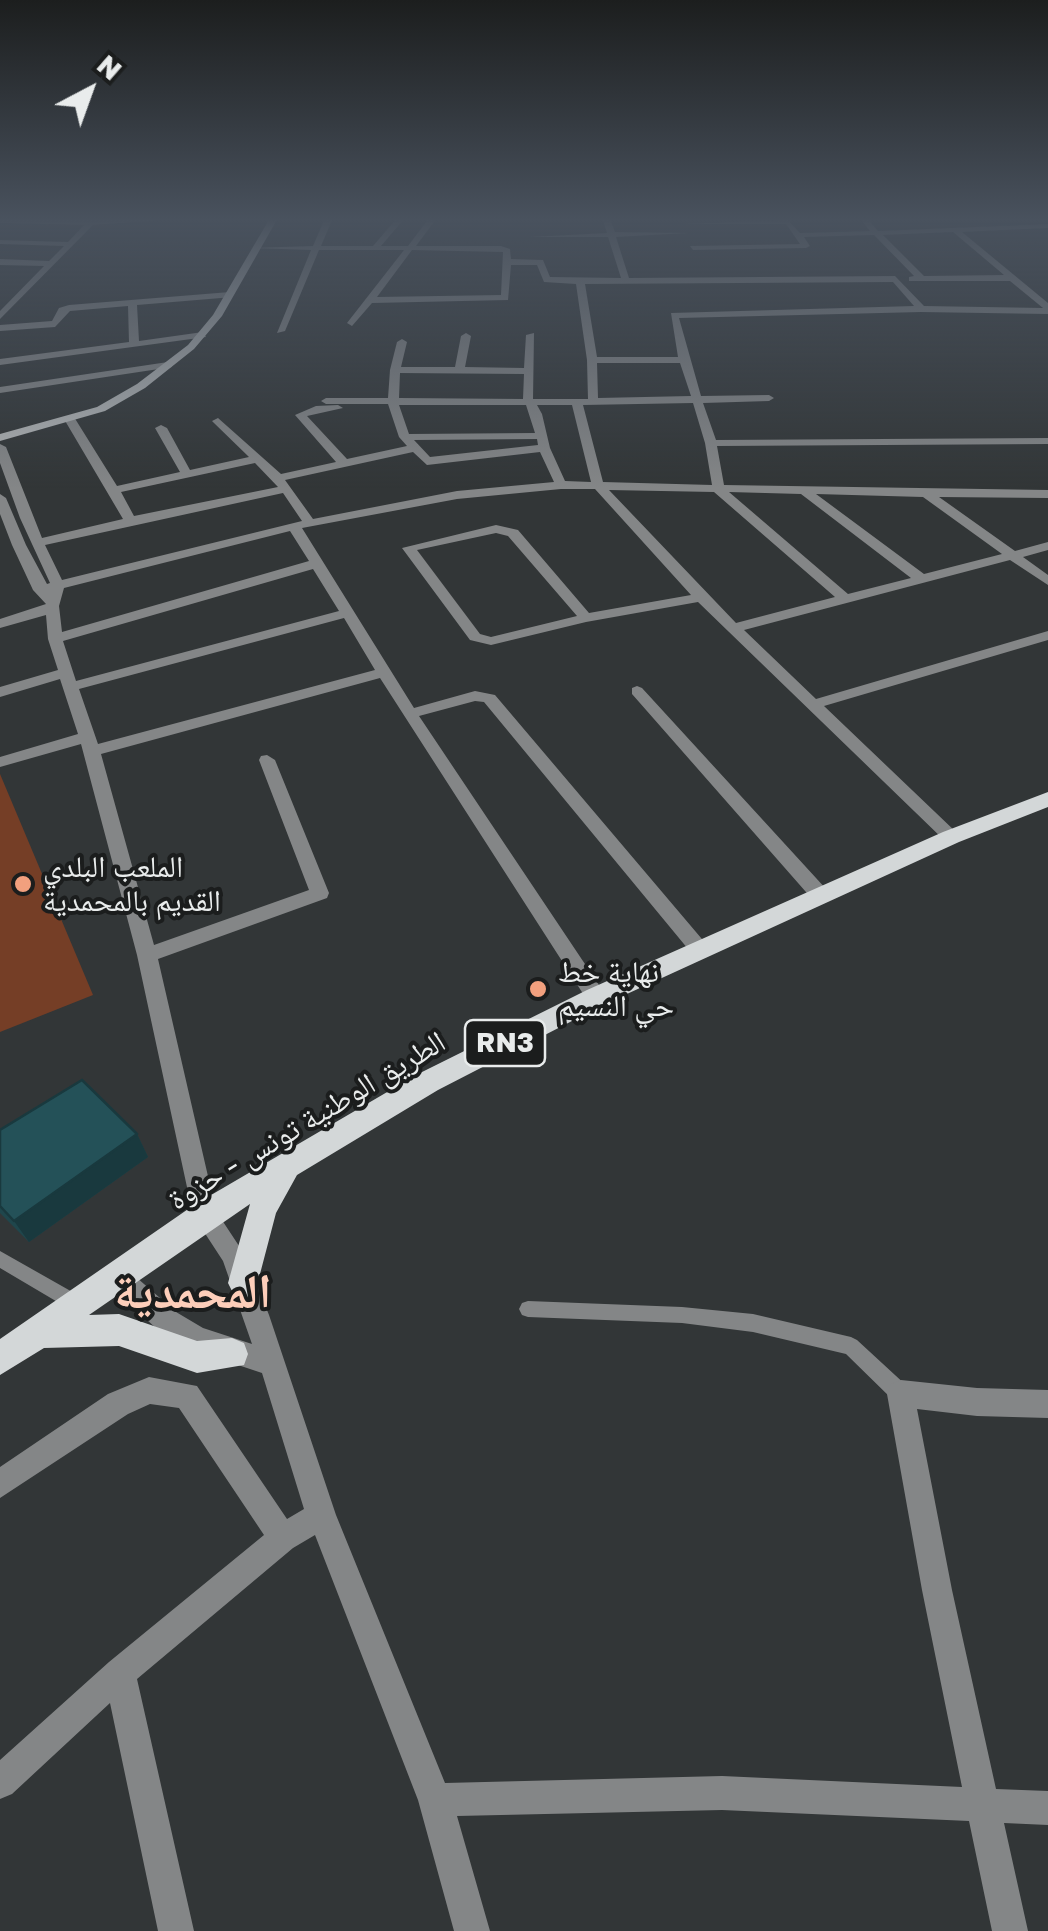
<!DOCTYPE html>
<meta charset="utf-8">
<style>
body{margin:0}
#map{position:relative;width:1048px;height:1931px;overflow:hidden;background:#323637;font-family:"Golos Text",sans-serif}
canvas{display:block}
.north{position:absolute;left:40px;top:40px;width:100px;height:100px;-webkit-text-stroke:8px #1b1d1d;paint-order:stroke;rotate:41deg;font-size:28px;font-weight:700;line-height:40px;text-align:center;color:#e9ecec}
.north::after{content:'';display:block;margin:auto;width:35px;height:45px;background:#e9ecec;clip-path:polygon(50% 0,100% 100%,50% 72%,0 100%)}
</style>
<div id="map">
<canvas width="1048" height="1931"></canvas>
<div class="north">N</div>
</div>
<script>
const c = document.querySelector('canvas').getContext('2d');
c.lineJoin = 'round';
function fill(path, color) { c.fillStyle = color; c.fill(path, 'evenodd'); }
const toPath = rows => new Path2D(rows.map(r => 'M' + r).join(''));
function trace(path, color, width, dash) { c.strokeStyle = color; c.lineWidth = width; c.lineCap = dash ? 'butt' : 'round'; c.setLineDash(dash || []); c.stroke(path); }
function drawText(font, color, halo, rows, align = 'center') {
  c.font = font + ' "Golos Text","Noto Naskh Arabic",sans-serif'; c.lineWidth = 8; c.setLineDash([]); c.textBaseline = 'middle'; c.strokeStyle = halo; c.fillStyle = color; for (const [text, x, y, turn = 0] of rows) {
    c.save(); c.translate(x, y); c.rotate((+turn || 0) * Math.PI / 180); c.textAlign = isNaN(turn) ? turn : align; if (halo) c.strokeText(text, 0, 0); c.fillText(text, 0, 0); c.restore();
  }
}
fill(toPath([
 [0,774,93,995,0,1032]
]), '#753e26');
fill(toPath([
 [0,1251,83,1298,86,1304,83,1310,77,1312,71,1310,0,1268,0,1251],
 [528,1301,682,1307,753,1314,851,1337,857,1340,908,1387,910,1394,908,1401,901,1403,894,1401,846,1354,753,1332,682,1323,528,1317,522,1315,519,1309,522,1303,528,1301]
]), '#848687');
fill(toPath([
 [138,218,191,218,93,225,0,319,0,311,44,266,0,265,0,259,49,261,64,246,0,244,0,240,68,242,84,225,0,223,0,219,138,218],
 [325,218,333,218,321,246,373,246,397,218,405,218,381,246,408,246,429,218,437,218,416,246,501,246,510,249,511,259,543,260,550,277,621,278,608,237,529,237,607,233,602,218,610,218,615,232,689,233,616,237,629,278,895,276,924,306,1043,308,1010,281,909,281,909,277,914,276,874,235,804,237,810,246,806,248,693,250,690,246,800,244,786,224,678,224,788,220,800,233,870,231,859,218,867,218,878,231,1048,224,1048,228,962,232,1048,303,1048,314,921,312,679,318,701,396,769,395,774,398,769,401,703,403,716,440,1048,438,1048,444,717,446,724,485,1048,490,1048,498,939,497,1015,551,1048,542,1048,550,1023,557,1048,575,1048,585,1010,560,744,630,816,699,1048,631,1048,640,824,706,957,833,960,837,957,841,945,841,698,602,586,622,491,645,470,640,402,548,496,525,518,530,589,613,691,595,595,489,561,489,457,499,302,528,414,708,475,691,495,695,707,945,710,950,707,955,693,955,484,702,475,701,419,716,603,991,606,997,603,1003,589,1003,380,678,101,754,154,945,309,890,259,760,261,756,267,755,275,760,329,893,327,898,158,959,216,1211,245,1255,269,1315,336,1515,445,1783,722,1776,962,1787,922,1590,887,1394,891,1384,901,1380,977,1388,1048,1390,1048,1418,977,1416,917,1409,952,1590,996,1789,1048,1791,1048,1825,1004,1823,1028,1931,992,1931,969,1821,722,1810,457,1816,490,1931,454,1931,418,1800,315,1535,293,1548,137,1679,194,1931,158,1931,110,1703,12,1794,0,1799,0,1760,109,1662,264,1535,179,1408,150,1404,128,1414,0,1498,0,1467,108,1394,149,1377,197,1386,287,1519,304,1509,262,1373,187,1348,158,1330,110,1286,106,1278,110,1270,119,1266,128,1270,176,1312,203,1328,252,1344,223,1261,193,1215,137,955,81,744,0,767,0,757,78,734,60,679,0,697,0,687,58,670,48,639,46,615,0,628,0,619,46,604,33,590,12,545,0,514,0,494,6,498,26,545,47,584,50,583,20,518,0,463,0,444,6,447,42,538,123,519,64,419,66,417,74,417,117,486,180,472,155,428,161,425,167,428,190,470,249,457,214,423,212,421,218,418,281,474,336,462,295,415,316,406,338,405,343,408,307,416,347,459,407,446,399,437,388,404,326,404,321,401,326,398,388,398,390,370,397,342,402,339,407,342,401,367,455,367,461,336,466,333,471,336,465,367,524,368,526,335,534,333,533,399,588,399,587,360,576,284,544,282,537,265,511,265,508,300,372,303,352,326,347,323,404,250,319,250,285,331,277,333,311,250,250,248,313,246,325,218],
 [953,232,1004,275,924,276,883,235,953,232],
 [412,250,503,252,501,295,377,297,412,250],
 [893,282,914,306,671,313,678,357,597,357,585,284,893,282],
 [597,363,680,363,691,396,598,398,597,363],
 [400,373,524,374,523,399,399,398,400,373],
 [693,403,705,443,712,485,603,482,583,405,693,403],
 [399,405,526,405,535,433,409,434,399,405],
 [537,405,572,405,591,482,565,481,550,448,542,414,537,405],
 [537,439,538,445,430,457,414,440,537,439],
 [413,452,427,465,540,452,554,482,457,491,313,519,285,480,413,452],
 [255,463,278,487,134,516,121,492,255,463],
 [609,490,714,492,835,597,736,623,609,490],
 [729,492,801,494,911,578,848,594,729,492],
 [283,493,302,521,62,580,45,545,283,493],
 [816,494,923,497,1002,554,924,574,816,494],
 [290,531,309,561,62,632,59,606,64,588,290,531],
 [496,533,508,536,577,616,491,637,480,634,417,550,496,533],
 [313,569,339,611,76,681,63,641,313,569],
 [344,618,375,670,98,744,79,689,344,618],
 [230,292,233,297,137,305,139,341,203,332,206,337,0,365,0,359,129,342,128,306,70,311,55,327,0,331,0,325,52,321,59,308,69,305,230,292],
 [168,362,172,367,0,393,0,387,168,362],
 [637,686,642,688,827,890,829,895,827,900,813,900,632,694,632,688,637,686]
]), '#848687');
fill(toPath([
 [270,218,278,218,222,316,194,349,145,388,105,411,0,441,0,434,97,407,137,384,188,345,213,315,270,218]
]), '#b1b4b5');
fill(toPath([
 [1048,792,1048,807,959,842,605,1004,438,1090,297,1175,276,1213,255,1293,244,1298,233,1293,228,1283,250,1204,89,1315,119,1314,197,1341,232,1338,244,1343,248,1354,244,1365,197,1373,119,1346,44,1348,0,1375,0,1339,194,1205,418,1074,587,990,943,832,1048,792]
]), '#d3d7d8');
fill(toPath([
 [0,1130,137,1134,148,1157,29,1242,0,1213]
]), '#1f464c');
fill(toPath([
 [137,1134,148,1157,29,1242,14,1221]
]), '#19393e');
const building = toPath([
 [82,1080,137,1134,14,1221,0,1206,0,1130,82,1080]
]);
fill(building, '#245158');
trace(building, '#19393e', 2.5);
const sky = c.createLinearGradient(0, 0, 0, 489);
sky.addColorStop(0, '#1c1e1e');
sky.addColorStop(0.45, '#49525e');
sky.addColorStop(1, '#49525e00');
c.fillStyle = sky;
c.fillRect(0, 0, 1048, 489);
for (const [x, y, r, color] of [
 [23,884,10,"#f2a07e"],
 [538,989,10,"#f2a07e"]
]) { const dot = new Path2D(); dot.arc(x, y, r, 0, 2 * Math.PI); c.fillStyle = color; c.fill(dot); trace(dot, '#1b1d1d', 4); }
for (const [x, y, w] of [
 [505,1043,80]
]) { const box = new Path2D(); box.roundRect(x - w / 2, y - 23, w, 46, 8); c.fillStyle = '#1b1d1d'; c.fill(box); trace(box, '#e9ecec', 2.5); }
drawText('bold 28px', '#e9ecec', null, [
 ["RN3",505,1043]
]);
drawText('30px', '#e9ecec', '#1b1d1d', [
 ["الملعب البلدي",43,867],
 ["القديم بالمحمدية",43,901],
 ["نهاية خط",558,972],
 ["حي النسيم",558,1006]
], 'left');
drawText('30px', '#e9ecec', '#1b1d1d', [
 ["الطريق الوطنية تونس - حزوة",307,1121,-31]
]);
drawText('bold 48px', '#fdceba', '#1b1d1d', [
 ["المحمدية",193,1293]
]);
</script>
